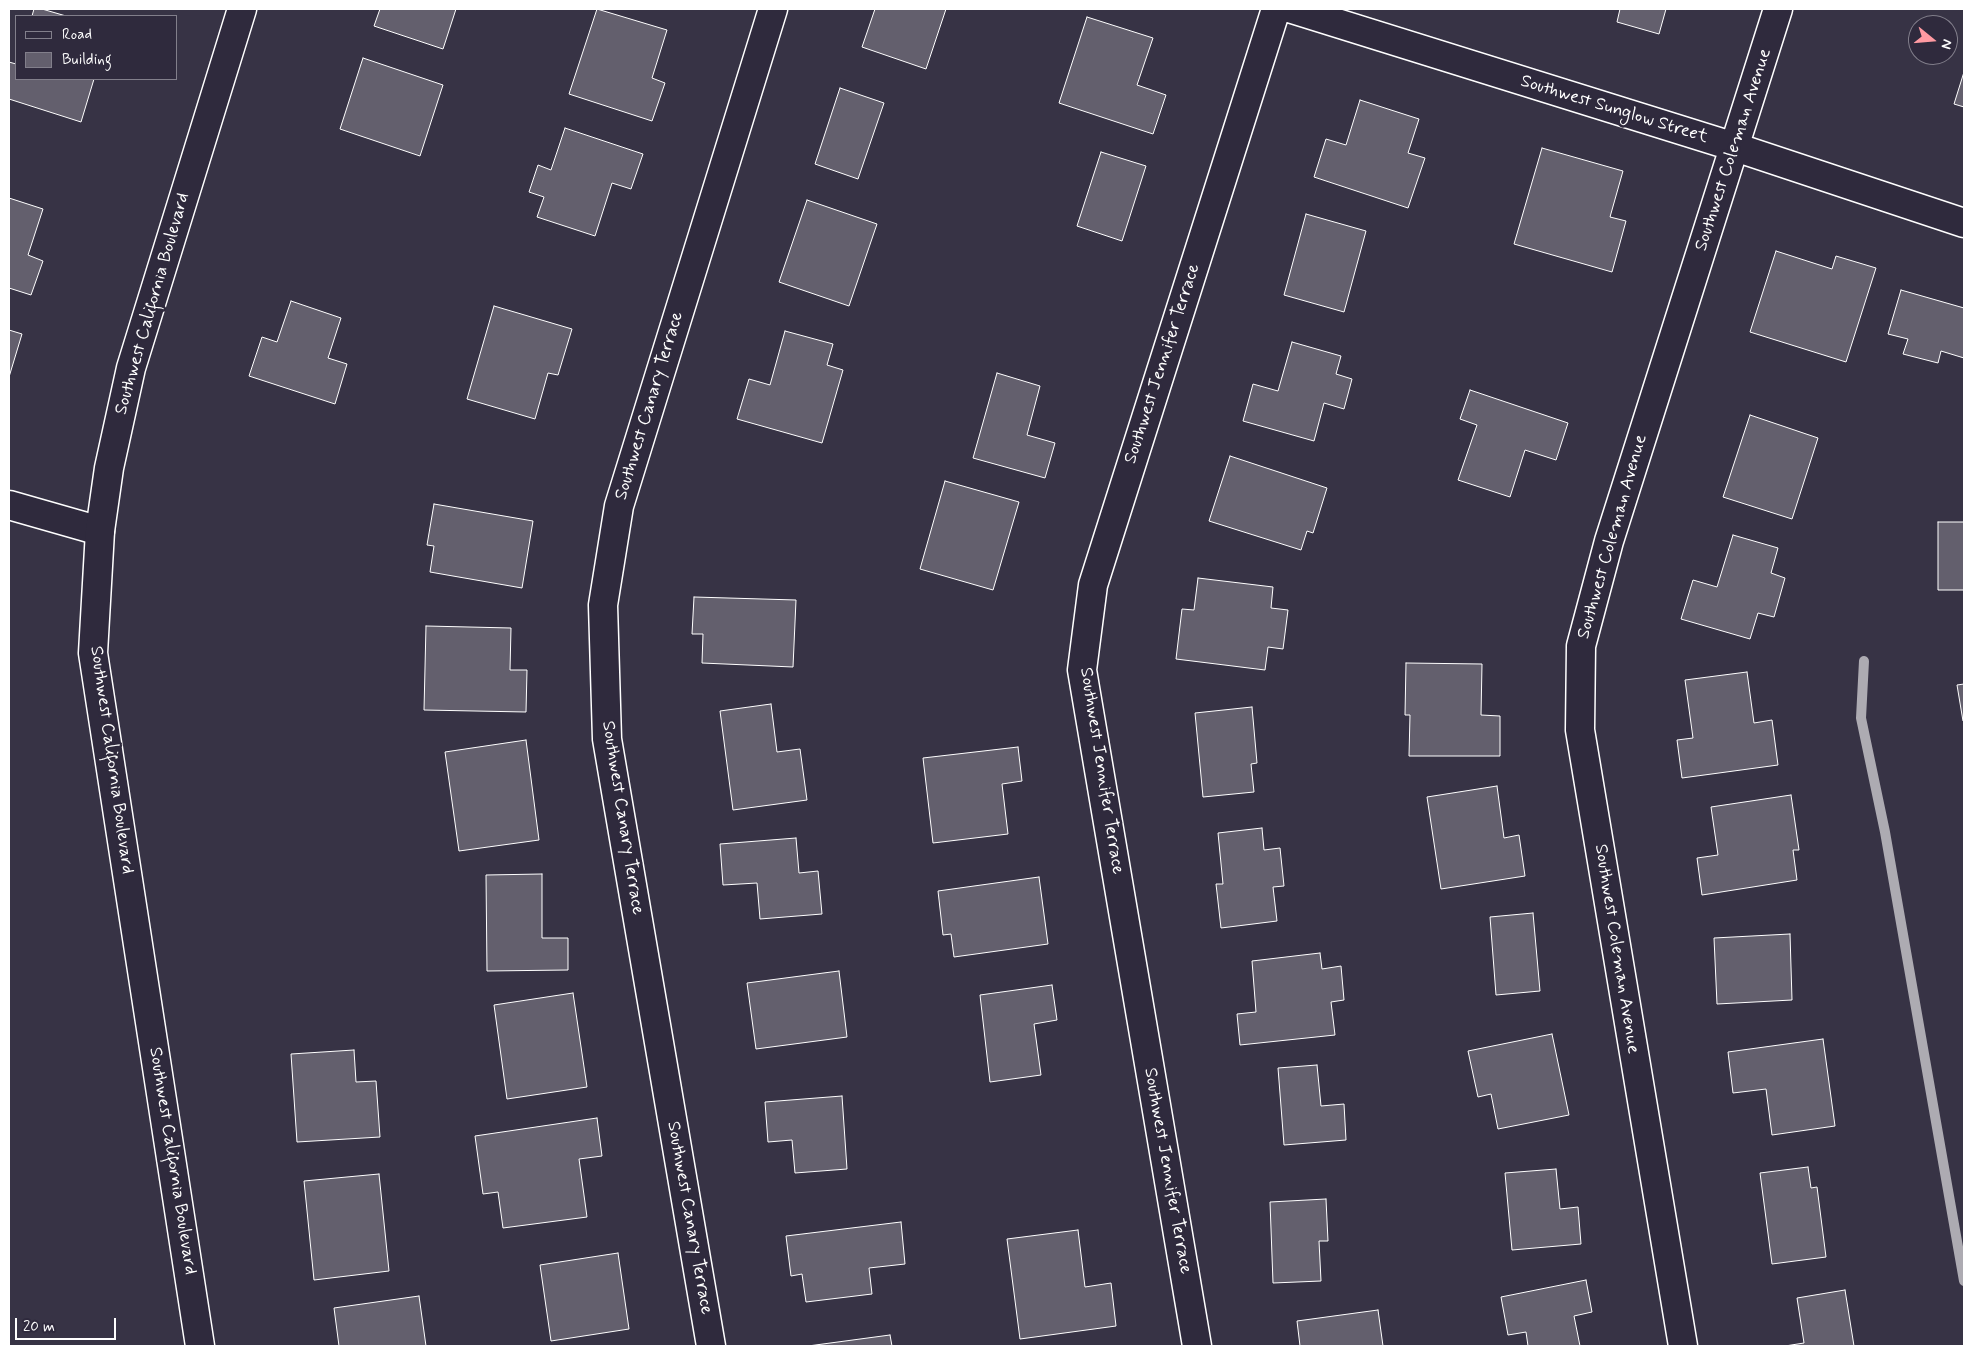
<!DOCTYPE html>
<style>
body{margin:0}
#map{position:relative;width:1973px;height:1355px;overflow:hidden;background:#373345;font-family:Mynerve,sans-serif}
canvas{display:block}
.frame{position:absolute;inset:0;border:10px solid #fff;pointer-events:none}
.legend{position:absolute;left:15px;top:15px;width:162px;height:65px;box-sizing:border-box;background:#2f2a3d;border:1px solid #827f8b;margin:0;padding:6px 9px;list-style:none;font-size:15px;color:#fff}
.legend li{display:flex;align-items:center;gap:10px;height:25px}
.legend b{width:25px;border:1px solid #827f8b}
.north{position:absolute;left:1908px;top:15px;width:50px;height:50px;box-sizing:border-box;background:#2f2a3d;border:1px solid #827f8b;border-radius:50%;rotate:107deg;font-size:14px;font-weight:700;line-height:20px;text-align:center;color:#fff}
.north::after{content:'';display:block;margin:auto;width:18px;height:22px;background:#ff9aa2;clip-path:polygon(50% 0,100% 100%,50% 72%,0 100%)}
.scale{position:absolute;left:15px;top:1318px;width:101px;height:22px;box-sizing:border-box;border:2px solid #fff;border-top:0;padding-left:6px;font-size:15px;line-height:18px;white-space:nowrap;color:#fff;-webkit-text-stroke:4px #2f2a3d;paint-order:stroke}
</style>
<div id="map">
<canvas width="1973" height="1355"></canvas>
<div class="frame"></div>
<ul class="legend">
<li><b style="height:6px;background:#2f2a3d"></b>Road</li>
<li><b style="height:14px;background:#635f6d"></b>Building</li>
</ul>
<div class="north">N</div>
<div class="scale">20 m</div>
</div>
<script>
const c = document.querySelector('canvas').getContext('2d');
c.lineJoin = 'round';
const toPath = rows => new Path2D(rows.map(r => 'M' + r).join(''));
function trace(path, color, width, dash) { c.strokeStyle = color; c.lineWidth = width; c.lineCap = dash ? 'butt' : 'round'; c.setLineDash(dash || []); c.stroke(path); }
function fill(path, color) { c.fillStyle = color; c.fill(path, 'evenodd'); }
function drawText(font, color, halo, rows, align = 'center') {
  c.font = font + ' Mynerve,sans-serif'; c.lineWidth = 5; c.setLineDash([]); c.textBaseline = 'middle'; c.strokeStyle = halo; c.fillStyle = color; for (const [text, x, y, turn = 0] of rows) {
    c.save(); c.translate(x, y); c.rotate((+turn || 0) * Math.PI / 180); c.textAlign = isNaN(turn) ? turn : align; if (halo) c.strokeText(text, 0, 0); c.fillText(text, 0, 0); c.restore();
  }
}
trace(toPath([
 [1864,661,1861,718,1885,832,1964,1281]
]), '#adabb2', 10);
const building = toPath([
 [34,9,42,9,66,16,32,16,34,9],
 [380,9,456,9,443,49,374,26,380,9],
 [597,9,667,30,652,78,665,83,652,121,569,94,597,9],
 [875,9,946,9,926,69,862,47,875,9],
 [1620,9,1666,9,1659,34,1617,22,1620,9],
 [1087,17,1153,38,1137,85,1166,95,1153,134,1059,103,1087,17],
 [363,58,443,85,420,156,340,129,363,58],
 [9,62,16,64,16,79,94,79,81,122,9,99,9,62],
 [1964,72,1964,107,1954,104,1964,72],
 [840,88,884,103,858,179,815,164,840,88],
 [1360,100,1419,119,1408,153,1425,158,1408,208,1314,177,1326,139,1346,145,1360,100],
 [565,128,643,154,631,189,612,183,595,236,537,217,544,197,529,192,538,165,551,170,565,128],
 [1542,148,1623,171,1610,217,1626,221,1612,272,1514,244,1542,148],
 [1101,152,1146,166,1122,241,1077,226,1101,152],
 [9,198,43,209,28,255,43,261,31,295,9,288,9,198],
 [807,200,877,224,849,306,779,282,807,200],
 [1306,214,1366,231,1344,312,1284,295,1306,214],
 [1776,251,1832,269,1836,256,1876,268,1846,362,1750,332,1776,251],
 [1901,290,1964,308,1964,358,1941,351,1938,363,1903,354,1908,339,1888,334,1901,290],
 [291,301,341,318,328,358,347,364,335,404,249,376,262,337,277,342,291,301],
 [494,306,572,329,558,375,548,373,535,419,467,399,494,306],
 [9,330,22,334,9,377,9,330],
 [785,331,833,344,827,365,843,370,822,443,737,419,749,379,770,385,785,331],
 [1292,342,1341,356,1336,374,1352,379,1344,409,1324,403,1314,441,1243,421,1253,384,1278,391,1292,342],
 [997,373,1040,386,1027,435,1055,443,1045,478,973,458,997,373],
 [1470,390,1568,423,1556,460,1525,450,1510,497,1458,480,1477,425,1460,419,1470,390],
 [1750,415,1818,438,1792,519,1723,497,1750,415],
 [1230,456,1327,488,1313,533,1307,531,1301,550,1209,521,1230,456],
 [945,481,1019,502,993,590,920,569,945,481],
 [434,504,533,521,522,588,430,572,434,546,427,545,434,504],
 [1938,522,1964,522,1964,590,1938,590,1938,522],
 [1733,535,1778,548,1771,573,1785,578,1774,617,1758,613,1750,639,1681,619,1693,580,1717,587,1733,535],
 [1198,578,1273,587,1271,608,1288,610,1283,649,1268,647,1265,670,1176,659,1182,609,1194,610,1198,578],
 [694,597,796,600,793,667,702,663,703,634,692,634,694,597],
 [426,626,511,628,510,670,527,670,526,712,424,710,426,626],
 [1406,663,1482,664,1481,715,1500,716,1500,756,1409,756,1410,715,1405,715,1406,663],
 [1747,672,1754,723,1772,720,1778,765,1682,778,1677,740,1693,738,1685,680,1747,672],
 [1964,684,1964,721,1963,721,1957,685,1964,684],
 [771,704,777,752,800,749,807,800,733,810,720,711,771,704],
 [1252,707,1257,763,1251,764,1254,792,1203,797,1195,713,1252,707],
 [526,740,539,840,459,851,445,752,526,740],
 [1018,747,1022,781,1002,784,1008,834,933,843,923,758,1018,747],
 [1497,786,1504,838,1519,835,1525,876,1441,889,1427,797,1497,786],
 [1791,795,1799,850,1793,850,1797,880,1702,895,1697,858,1718,855,1711,807,1791,795],
 [1262,828,1264,850,1280,848,1284,886,1273,887,1277,921,1221,928,1216,884,1223,884,1218,833,1262,828],
 [796,838,799,873,818,871,822,914,760,919,757,883,723,885,720,844,796,838],
 [542,874,542,938,568,938,568,970,487,971,486,875,542,874],
 [1039,877,1048,944,954,957,951,934,943,935,938,891,1039,877],
 [1533,913,1540,991,1496,995,1490,917,1533,913],
 [1790,934,1792,1000,1717,1004,1714,938,1790,934],
 [1320,953,1322,969,1341,966,1344,1000,1331,1002,1335,1035,1240,1045,1237,1014,1256,1012,1252,961,1320,953],
 [839,971,847,1037,756,1049,747,983,839,971],
 [1052,985,1057,1020,1034,1024,1041,1075,990,1082,980,995,1052,985],
 [573,993,587,1087,507,1099,494,1005,573,993],
 [1552,1034,1569,1115,1498,1129,1491,1094,1478,1097,1468,1051,1552,1034],
 [1823,1039,1835,1126,1772,1135,1766,1089,1733,1093,1728,1052,1823,1039],
 [354,1050,356,1082,376,1081,380,1137,297,1142,291,1054,354,1050],
 [1317,1065,1321,1106,1344,1104,1346,1140,1284,1145,1278,1068,1317,1065],
 [842,1096,847,1169,795,1173,792,1140,768,1142,765,1102,842,1096],
 [597,1118,602,1156,579,1159,587,1217,503,1228,498,1192,483,1194,475,1136,597,1118],
 [1808,1167,1811,1188,1817,1187,1826,1257,1772,1264,1760,1173,1808,1167],
 [1556,1169,1560,1209,1578,1207,1581,1244,1512,1250,1505,1173,1556,1169],
 [379,1174,389,1271,314,1280,304,1181,379,1174],
 [1326,1199,1328,1241,1319,1241,1321,1281,1273,1283,1270,1202,1326,1199],
 [901,1222,905,1264,869,1268,872,1294,806,1302,802,1274,791,1276,786,1236,901,1222],
 [1078,1230,1085,1287,1111,1283,1116,1326,1020,1339,1007,1239,1078,1230],
 [618,1253,629,1329,551,1341,540,1265,618,1253],
 [1586,1280,1592,1312,1574,1316,1580,1346,1528,1346,1526,1332,1508,1335,1501,1297,1586,1280],
 [1845,1290,1854,1346,1785,1346,1804,1343,1797,1298,1845,1290],
 [419,1296,426,1346,339,1346,334,1308,419,1296],
 [1378,1310,1383,1346,1300,1346,1297,1321,1378,1310],
 [890,1335,892,1346,808,1346,890,1335]
]);
fill(building, '#635f6d');
trace(building, '#fff', 1);
const street = toPath([
 [1292,9,1735,147,1964,223],
 [9,505,100,531],
 [711,1346,607,739,603,605,619,506,773,9],
 [1197,1346,1082,670,1093,585,1276,9],
 [1683,1346,1580,730,1581,646,1609,541,1778,9]
]);
const secondary = toPath([
 [200,1346,93,653,100,531,109,468,131,368,242,9]
]);
trace(street, '#fff', 31);
trace(secondary, '#fff', 31);
trace(street, '#2f2a3d', 28);
trace(secondary, '#2f2a3d', 28);
drawText('18px', '#fff', '#2f2a3d', [
 ["Southwest Sunglow Street",1614,110,17],
 ["Southwest Coleman Avenue",1734,150,-72],
 ["Southwest California Boulevard",153,304,-74],
 ["Southwest Jennifer Terrace",1163,364,-72],
 ["Southwest Canary Terrace",650,406,-73],
 ["Southwest Coleman Avenue",1613,537,-74],
 ["Southwest California Boulevard",111,760,82],
 ["Southwest Jennifer Terrace",1101,771,81],
 ["Southwest Canary Terrace",622,818,81],
 ["Southwest Coleman Avenue",1616,949,81],
 ["Southwest California Boulevard",172,1161,81],
 ["Southwest Jennifer Terrace",1167,1171,80],
 ["Southwest Canary Terrace",689,1218,80]
]);
</script>
